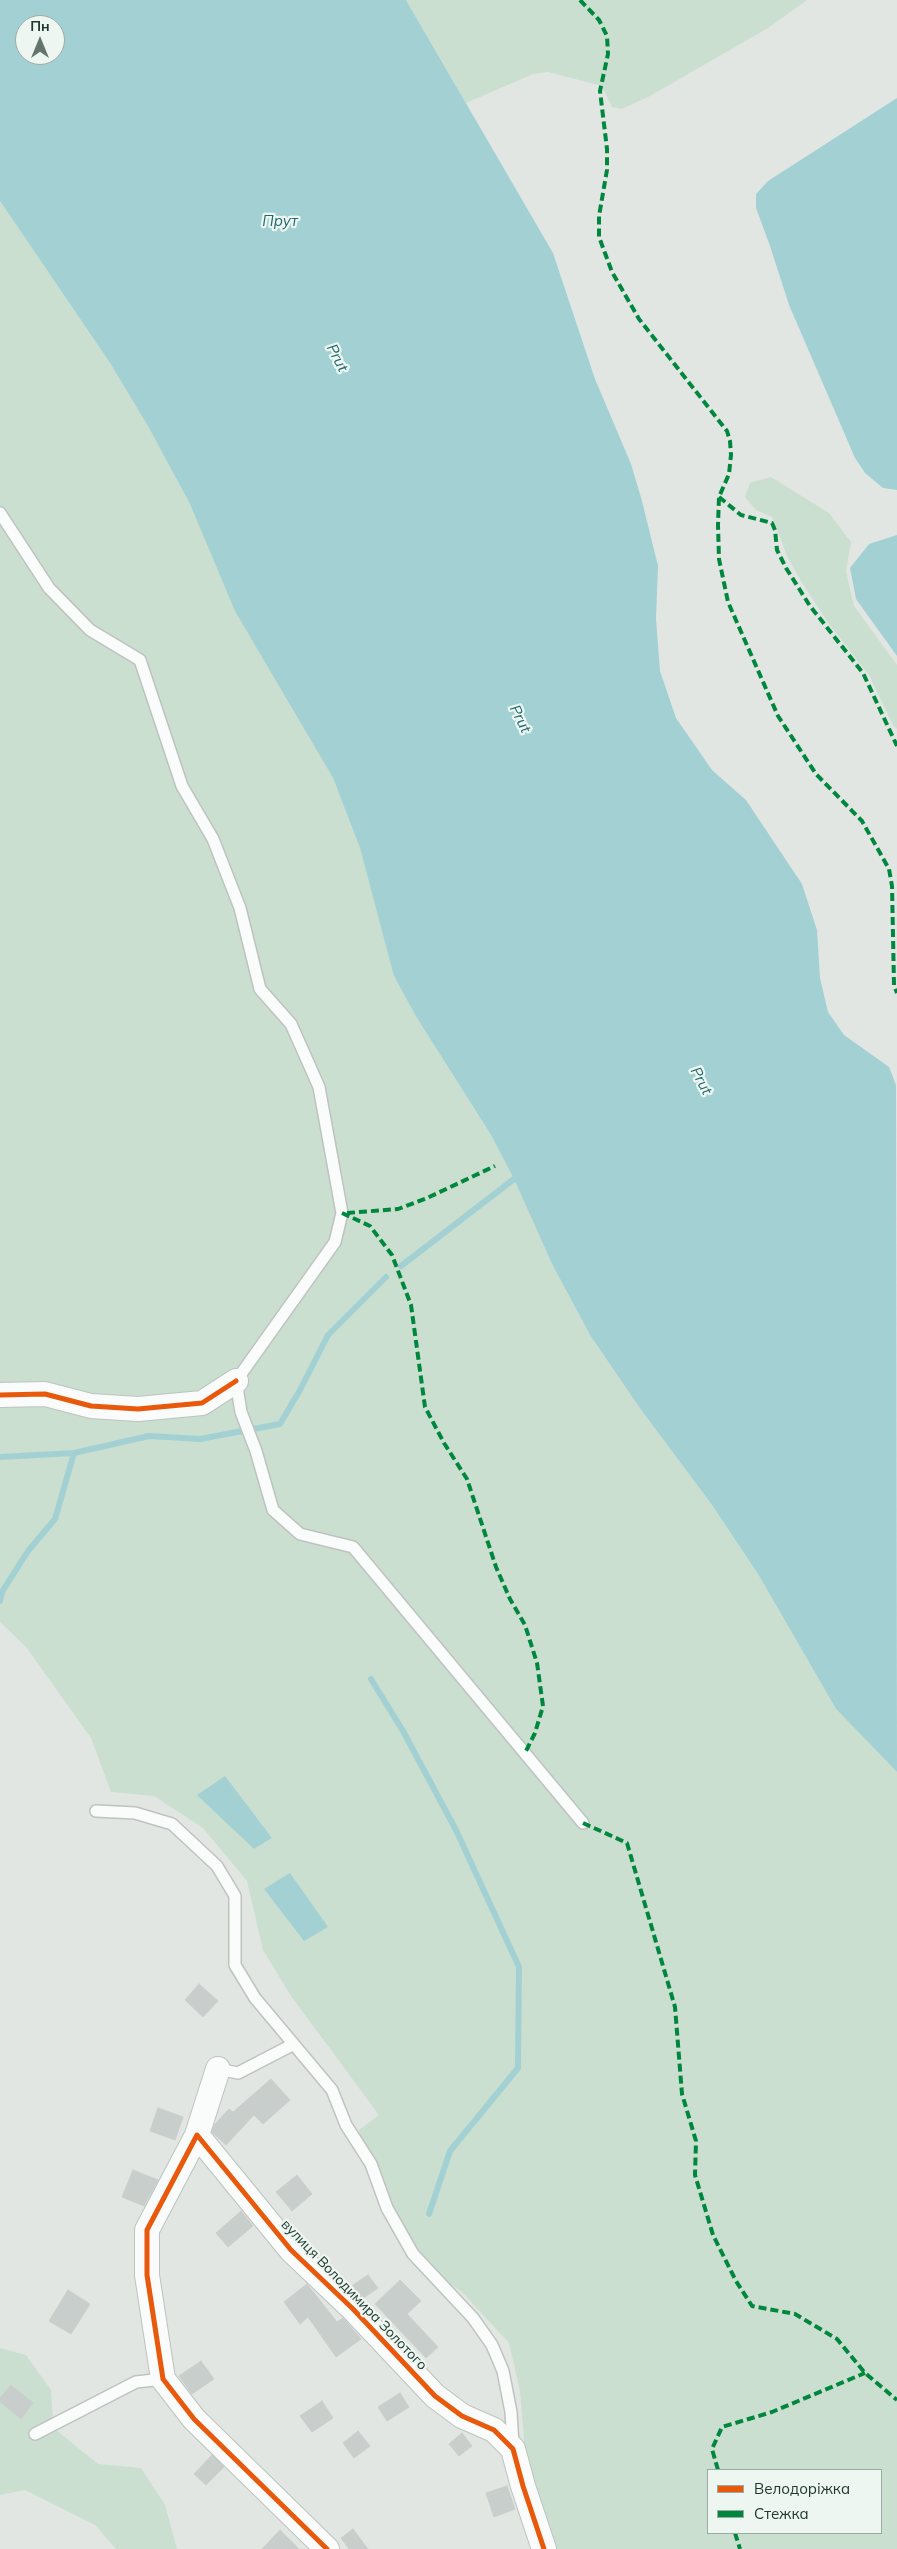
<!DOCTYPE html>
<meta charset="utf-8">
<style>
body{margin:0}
#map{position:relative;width:897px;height:2549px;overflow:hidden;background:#e1e6e3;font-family:Mulish,sans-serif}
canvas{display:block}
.legend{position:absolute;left:707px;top:2469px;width:175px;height:65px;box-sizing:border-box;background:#eef6f2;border:1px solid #9caaa4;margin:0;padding:6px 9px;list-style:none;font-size:15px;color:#213830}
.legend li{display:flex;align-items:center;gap:10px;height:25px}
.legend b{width:25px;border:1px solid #9caaa4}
.north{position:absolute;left:15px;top:15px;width:50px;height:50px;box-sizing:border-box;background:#eef6f2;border:1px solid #9caaa4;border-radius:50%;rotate:0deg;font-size:14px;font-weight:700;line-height:20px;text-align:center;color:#213830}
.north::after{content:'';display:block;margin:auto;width:18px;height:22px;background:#64756f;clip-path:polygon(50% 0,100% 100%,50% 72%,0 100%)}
</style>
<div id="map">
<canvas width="897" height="2549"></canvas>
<ul class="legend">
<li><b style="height:6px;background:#e8590c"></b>Велодоріжка</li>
<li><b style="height:6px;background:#00873e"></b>Стежка</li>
</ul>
<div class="north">Пн</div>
</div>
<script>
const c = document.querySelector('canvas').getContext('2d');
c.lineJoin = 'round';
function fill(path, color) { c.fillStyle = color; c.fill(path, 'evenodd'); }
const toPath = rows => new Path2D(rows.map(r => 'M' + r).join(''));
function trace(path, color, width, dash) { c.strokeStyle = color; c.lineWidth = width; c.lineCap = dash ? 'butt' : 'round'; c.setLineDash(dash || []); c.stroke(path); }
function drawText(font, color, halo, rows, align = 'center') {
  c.font = font + ' Mulish,sans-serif'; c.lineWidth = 4.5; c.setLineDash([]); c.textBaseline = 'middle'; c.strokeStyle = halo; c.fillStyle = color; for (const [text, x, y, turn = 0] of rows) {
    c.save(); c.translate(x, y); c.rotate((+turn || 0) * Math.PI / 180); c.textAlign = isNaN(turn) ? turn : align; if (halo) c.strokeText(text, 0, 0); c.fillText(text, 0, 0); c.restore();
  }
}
fill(toPath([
 [406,0,807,0,768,28,650,96,622,109,612,107,602,86,548,72,533,74,466,103],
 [0,201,110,363,149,428,190,504,293,709,333,778,360,848,378,913,417,1018,491,1135,514,1179,552,1264,590,1335,639,1407,712,1505,758,1574,836,1709,897,1772,897,2549,553,2549,526,2464,520,2391,509,2343,462,2292,426,2267,381,2192,362,2149,359,2130,379,2115,291,1996,263,1950,247,1881,203,1828,154,1796,111,1792,91,1738,26,1647,0,1622],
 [225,1777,272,1838,254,1849],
 [708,2470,881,2470,881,2533,708,2533],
 [771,477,829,513,851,542,846,571,854,606,897,665,897,729,893,725,869,675,829,624,801,581,788,558,772,517,756,510,745,497,750,483],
 [0,2348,26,2355,51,2390,53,2424,56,2430,98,2464,141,2468,165,2505,177,2549,116,2549,95,2525,25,2490,0,2495]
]), '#cadfcf');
fill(toPath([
 [0,0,406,0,553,253,595,379,631,464,642,501,658,566,656,619,660,671,676,718,712,770,746,800,802,884,817,930,820,978,828,1012,844,1035,889,1067,896,1085,897,1772,836,1709,758,1574,712,1505,639,1407,590,1335,552,1264,514,1179,491,1135,417,1018,394,976,360,848,333,778,235,611,190,504,149,428,110,363,0,201],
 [25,25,55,25,55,55,25,55],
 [897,98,897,490,883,488,865,473,855,458,789,305,770,246,756,208,756,194,768,181],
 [897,535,897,656,856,599,850,568,869,544],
 [225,1776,272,1838,254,1849,197,1795],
 [290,1873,328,1927,304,1941,264,1889]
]), '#a3d1d3');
trace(toPath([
 [401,1266,514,1179,519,1173],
 [0,1457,74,1453,149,1436,200,1439,280,1424,300,1390,328,1335,386,1277],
 [0,1601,2,1592,28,1551,55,1519,74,1453],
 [371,1679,403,1731,456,1830,519,1967,518,2068,450,2151,429,2214]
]), '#a3d1d3', 6);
const building = toPath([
 [199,1984,218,2001,203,2017,185,2000,199,1984],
 [271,2079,290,2100,263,2124,254,2115,226,2145,212,2132,215,2124,229,2109,233,2112,271,2079],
 [158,2108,183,2117,175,2140,150,2131,158,2108],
 [133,2170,158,2180,144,2206,122,2197,133,2170],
 [297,2175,312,2194,292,2211,276,2192,297,2175],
 [241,2211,253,2226,228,2247,216,2233,241,2211],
 [368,2275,378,2288,362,2299,350,2287,368,2275],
 [400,2280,421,2301,407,2314,438,2347,426,2358,375,2304,400,2280],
 [307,2284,337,2322,343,2318,361,2339,336,2357,308,2317,300,2324,284,2302,307,2284],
 [68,2290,90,2304,71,2334,49,2321,68,2290],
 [201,2361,214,2379,192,2394,179,2376,201,2361],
 [11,2385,33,2403,21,2419,0,2402,0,2398,11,2385],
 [400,2393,409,2407,387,2421,378,2407,400,2393],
 [322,2401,333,2418,312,2432,300,2416,322,2401],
 [358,2431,370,2446,354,2458,343,2443,358,2431],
 [462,2433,472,2446,459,2456,449,2444,462,2433],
 [212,2455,224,2467,206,2485,194,2474,212,2455],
 [507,2486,515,2509,494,2517,486,2493,507,2486],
 [353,2529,368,2549,349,2549,341,2538,353,2529],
 [280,2530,299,2549,262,2549,280,2530]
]);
fill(building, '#c8cecb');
trace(building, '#cacfcc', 1);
const service = toPath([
 [0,513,49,588,90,630,140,660,182,786,213,839,240,908,260,989,291,1024,319,1087,342,1213,335,1242,236,1381,241,1412,256,1451,273,1510,300,1534,353,1547,583,1823],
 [96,1811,135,1813,172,1824,217,1866,235,1896,235,1965,255,1998,332,2090,346,2125,371,2164,387,2208,413,2254,473,2318,492,2345,503,2371,511,2412,513,2445],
 [218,2069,238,2073,292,2045],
 [35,2434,136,2382,163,2379]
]);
const minor = toPath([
 [0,1395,45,1394,91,1406,138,1409,202,1403,236,1381],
 [197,2135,218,2069],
 [327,2549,194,2419,163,2379,147,2275,147,2230,197,2135,291,2250,353,2309,435,2396,462,2416,494,2430,513,2449,523,2486,544,2549]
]);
trace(service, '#bec3c0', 14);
trace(minor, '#bec3c0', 26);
trace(service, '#fafbfb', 11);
trace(minor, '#fafbfb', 24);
trace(toPath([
 [580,0,599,20,607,36,608,54,600,91,607,149,607,170,599,216,599,237,612,272,639,319,727,431,730,441,731,455,729,474,719,497,718,525,719,559,728,602,778,716,816,774,862,821,889,869,892,886,894,985,897,993],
 [719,497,741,515,772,523,775,530,777,550,786,568,810,606,863,673,897,746],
 [342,1213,370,1226,392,1255,411,1305,425,1407,444,1443,467,1479,496,1567,510,1599,525,1625,537,1663,543,1706,535,1733,525,1753],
 [347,1213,398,1209,427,1198,495,1166],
 [583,1823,627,1843,675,2007,682,2094,696,2141,695,2175,713,2235,736,2281,752,2306,795,2314,837,2339,865,2373,897,2400],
 [718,2470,712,2449,722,2427,772,2412,865,2373],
 [735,2533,740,2549]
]), '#00873e', 4, [8, 4]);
trace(toPath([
 [0,1395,45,1394,91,1406,138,1409,202,1403,236,1381],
 [327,2549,194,2419,163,2379,147,2275,147,2230,197,2135,291,2250,353,2309,435,2396,462,2416,494,2430,513,2449,523,2486,544,2549]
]), '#e8590c', 5);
drawText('14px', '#213830', '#eef6f2', [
 ["вулиця Володимира Золотого",354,2295,46]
]);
drawText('italic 15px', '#1e6a70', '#eef6f2', [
 ["Прут",280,221],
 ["Prut",337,358,63],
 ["Prut",520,719,64],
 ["Prut",701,1081,62]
]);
</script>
